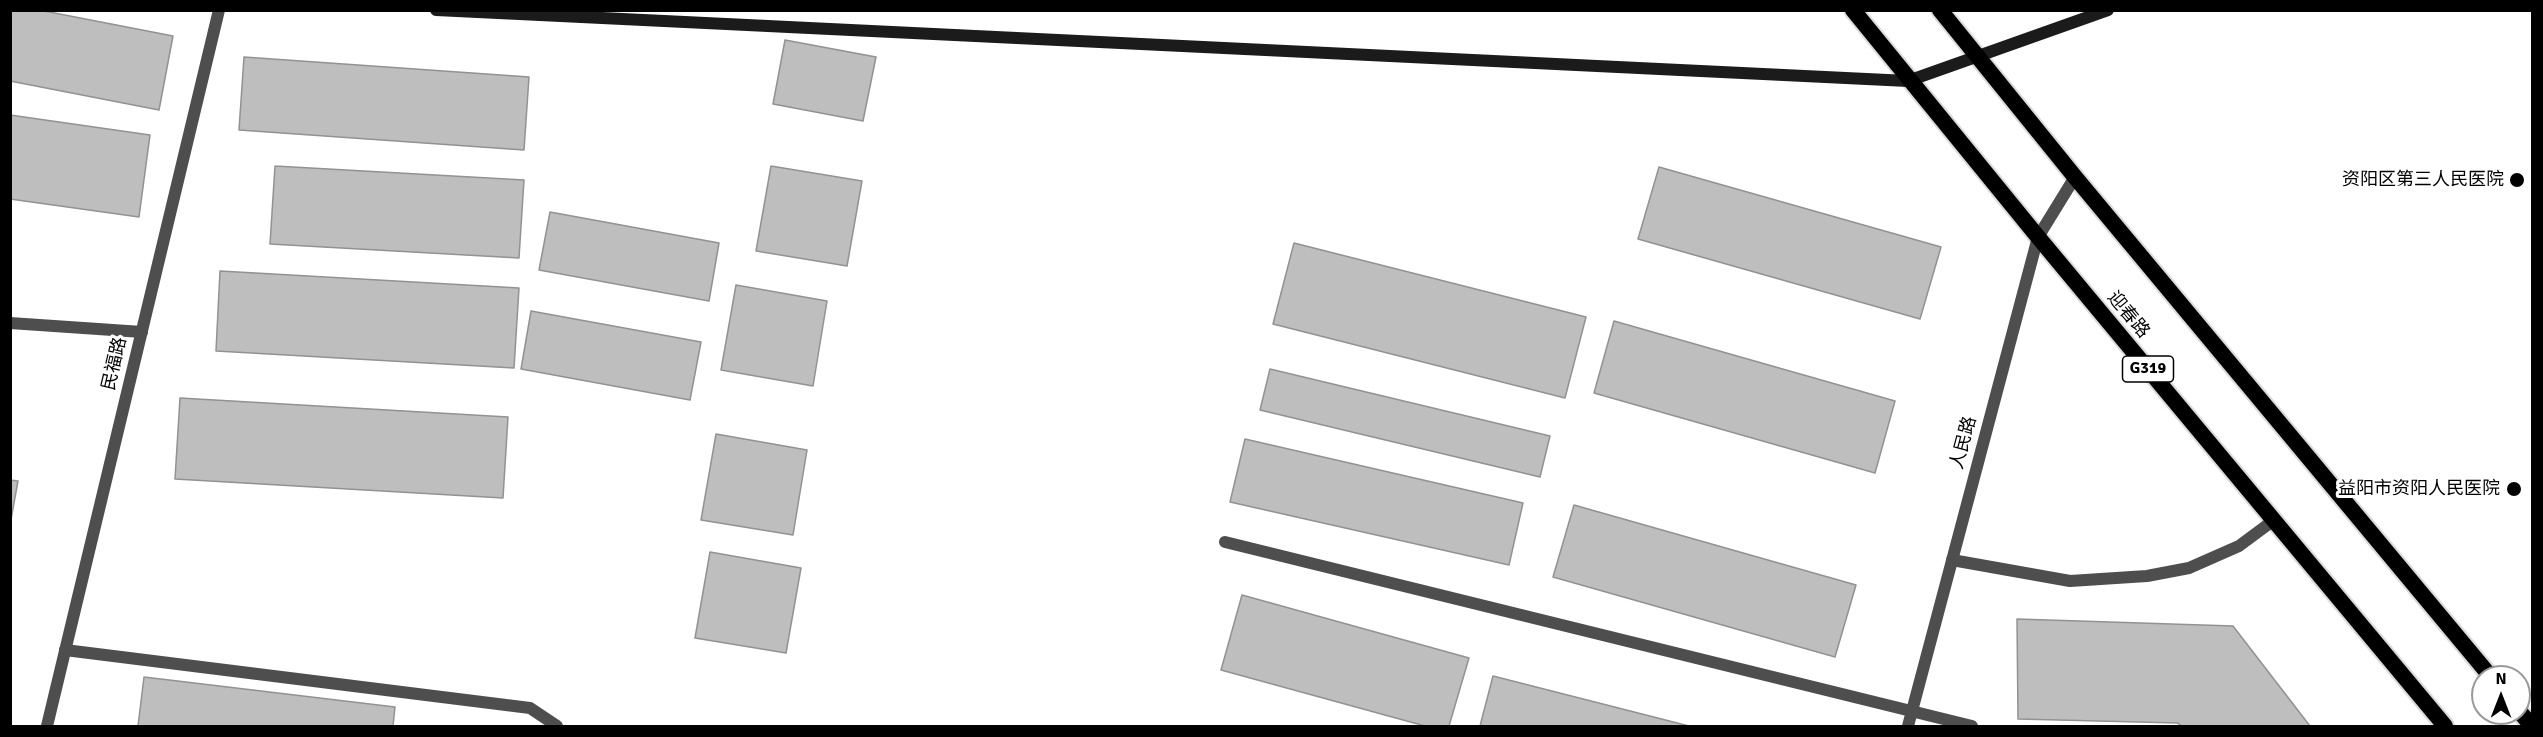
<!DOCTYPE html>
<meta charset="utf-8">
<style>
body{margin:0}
#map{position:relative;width:2543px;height:737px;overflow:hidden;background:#fff;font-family:Signika,sans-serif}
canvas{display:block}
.frame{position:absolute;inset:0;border:12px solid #000;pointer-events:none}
.north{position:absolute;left:2471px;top:665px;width:60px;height:60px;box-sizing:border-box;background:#fff;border:2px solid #999;border-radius:50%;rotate:0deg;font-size:16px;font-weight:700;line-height:24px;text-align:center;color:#000}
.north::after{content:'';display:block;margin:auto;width:21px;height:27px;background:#000;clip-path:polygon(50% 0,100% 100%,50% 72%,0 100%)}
</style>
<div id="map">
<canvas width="2543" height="737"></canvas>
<div class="frame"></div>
<div class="north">N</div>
</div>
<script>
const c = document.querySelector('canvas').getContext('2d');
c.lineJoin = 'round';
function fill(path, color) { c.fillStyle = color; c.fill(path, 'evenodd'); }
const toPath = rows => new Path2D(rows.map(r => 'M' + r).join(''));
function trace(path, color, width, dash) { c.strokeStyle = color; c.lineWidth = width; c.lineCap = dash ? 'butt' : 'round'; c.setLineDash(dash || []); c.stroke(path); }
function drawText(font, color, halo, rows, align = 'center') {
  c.font = font + ' Signika,"Noto Sans SC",sans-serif'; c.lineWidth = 6; c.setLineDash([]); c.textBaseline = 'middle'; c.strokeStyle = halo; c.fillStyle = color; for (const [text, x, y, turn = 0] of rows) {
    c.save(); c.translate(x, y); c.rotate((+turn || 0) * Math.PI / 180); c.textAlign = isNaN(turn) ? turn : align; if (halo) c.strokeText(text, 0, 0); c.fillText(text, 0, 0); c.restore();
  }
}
const building = toPath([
 [10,10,39,10,173,36,159,110,10,81,10,10],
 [785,40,876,57,863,121,773,104,785,40],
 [244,57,529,77,524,150,239,130,244,57],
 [10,115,150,135,139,217,10,199,10,115],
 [275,166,524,180,519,258,270,244,275,166],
 [771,166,862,181,847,266,756,251,771,166],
 [1659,167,1941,247,1920,319,1638,239,1659,167],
 [550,212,719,243,709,301,539,270,550,212],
 [1294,243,1586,317,1565,398,1273,324,1294,243],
 [220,271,519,288,514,368,216,351,220,271],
 [736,285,827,301,813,386,721,370,736,285],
 [531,311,701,342,690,400,521,369,531,311],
 [1614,321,1895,401,1875,473,1594,393,1614,321],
 [1270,369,1550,436,1540,477,1260,410,1270,369],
 [180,398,508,417,503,498,175,479,180,398],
 [716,434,807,450,793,535,701,520,716,434],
 [1245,439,1523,503,1509,565,1230,502,1245,439],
 [10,480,18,481,10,525,10,480],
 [1574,505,1856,585,1835,657,1553,577,1574,505],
 [710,552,801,568,786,653,695,638,710,552],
 [1242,595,1469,658,1449,726,1425,726,1221,670,1242,595],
 [2017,619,2233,626,2310,726,2181,726,2178,723,2018,719,2017,619],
 [1493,676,1689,726,1480,726,1493,676],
 [144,677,395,707,393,726,138,726,144,677]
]);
fill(building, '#bebebe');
trace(building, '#929292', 1.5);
const trunk = toPath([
 [1853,10,2038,237,2445,726],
 [1940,10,2075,177,2491,677],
 [2519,711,2532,726]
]);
trace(trunk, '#dbdbdb', 20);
trace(toPath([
 [10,323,142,332],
 [1952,560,2070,581,2147,576,2189,568,2239,546,2274,520]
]), '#4e4e4e', 12);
trace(toPath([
 [1225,542,1972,726],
 [65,650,530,708,557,726]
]), '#4e4e4e', 12);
trace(toPath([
 [47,726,219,10],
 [1908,726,2038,237,2075,177]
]), '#4e4e4e', 12);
trace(toPath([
 [436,10,1908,81,2108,10]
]), '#1b1b1b', 12);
trace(trunk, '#000', 16);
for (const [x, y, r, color] of [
 [2517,180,8,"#000"],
 [2514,489,8,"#000"]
]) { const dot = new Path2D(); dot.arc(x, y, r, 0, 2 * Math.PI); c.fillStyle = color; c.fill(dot); trace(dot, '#fff', 2); }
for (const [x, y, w] of [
 [2148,369,51]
]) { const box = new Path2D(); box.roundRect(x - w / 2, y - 13, w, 26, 4.5); c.fillStyle = '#fff'; c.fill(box); trace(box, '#000', 1.5); }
drawText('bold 16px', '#000', null, [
 ["G319",2148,369]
]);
drawText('18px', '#000', '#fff', [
 ["资阳区第三人民医院",2504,180],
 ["益阳市资阳人民医院",2500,489]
], 'right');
drawText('18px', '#000', '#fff', [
 ["迎春路",2128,315,50],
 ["民福路",115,364,-77],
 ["人民路",1964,443,-75]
]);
</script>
